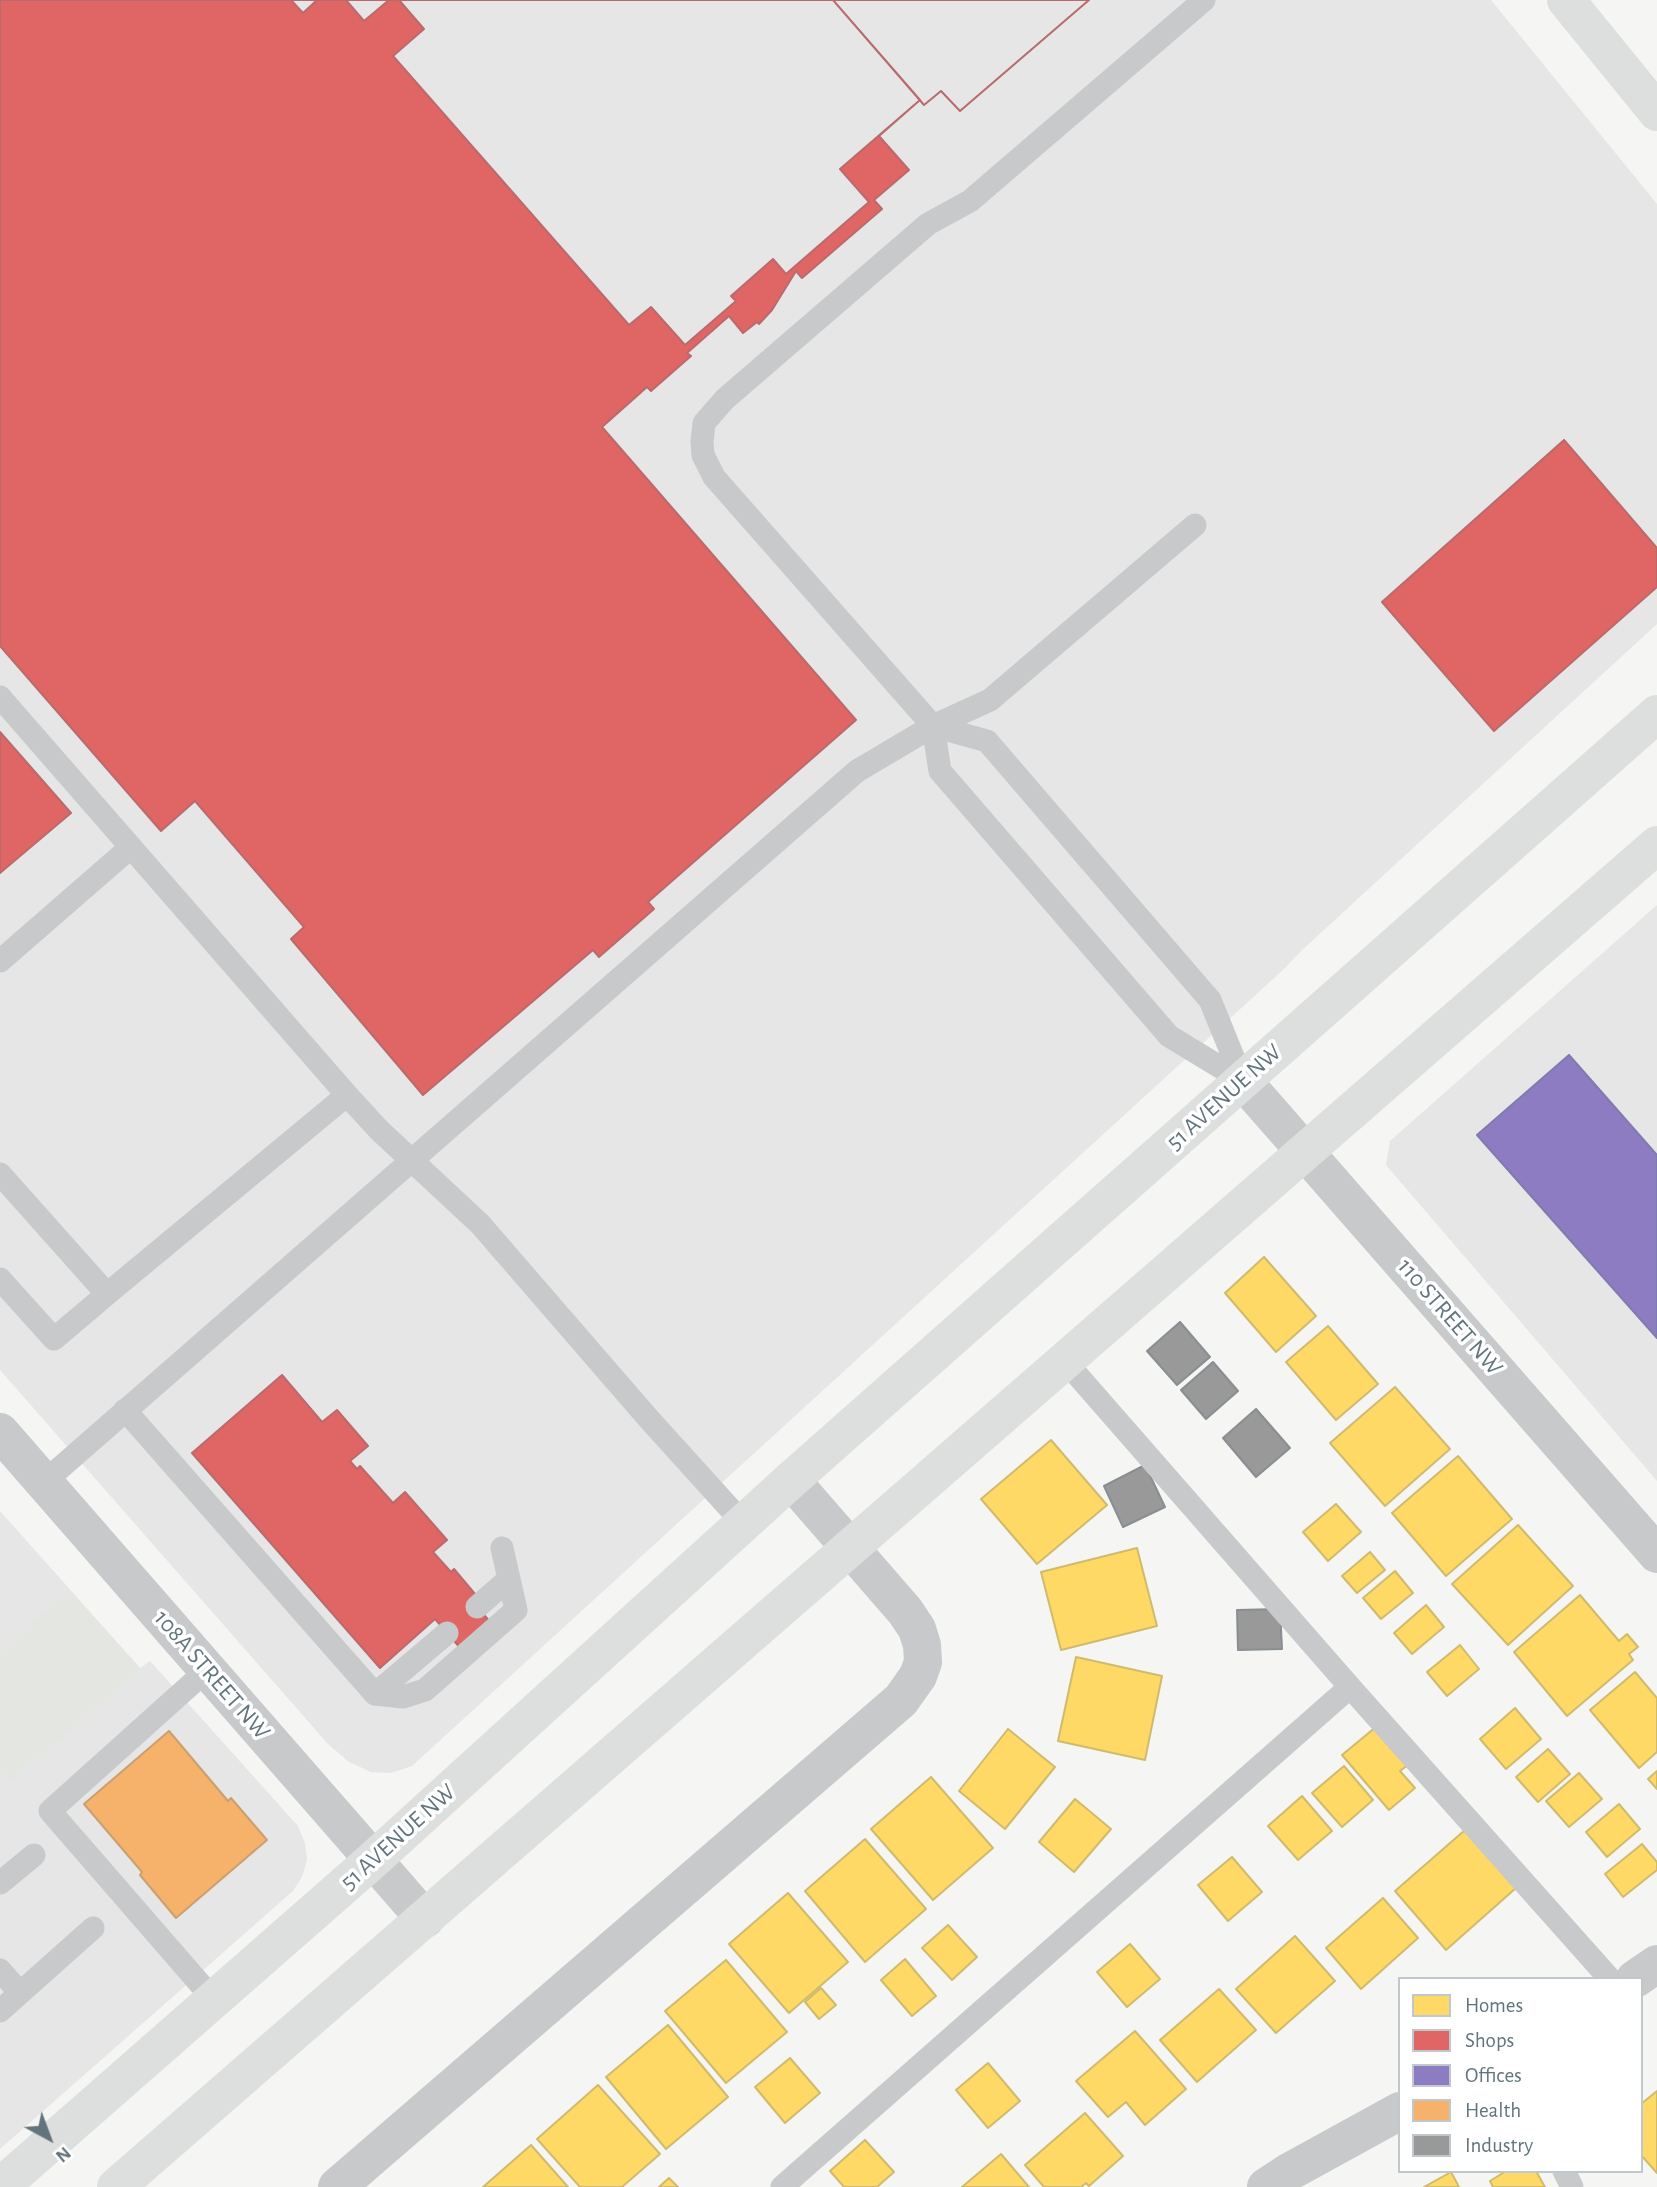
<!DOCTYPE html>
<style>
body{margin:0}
#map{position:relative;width:1657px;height:2187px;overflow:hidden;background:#f5f5f4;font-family:"Alegreya Sans",sans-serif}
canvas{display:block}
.legend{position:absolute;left:1398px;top:1977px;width:245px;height:196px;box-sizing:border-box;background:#fff;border:2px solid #c0c8cb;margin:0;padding:9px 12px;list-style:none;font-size:21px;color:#62757d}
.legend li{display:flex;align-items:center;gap:14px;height:35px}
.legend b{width:35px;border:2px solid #c0c8cb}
.north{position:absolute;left:14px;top:2103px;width:70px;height:70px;-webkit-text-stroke:5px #fff;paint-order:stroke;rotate:139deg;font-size:19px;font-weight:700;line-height:28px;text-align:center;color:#62757d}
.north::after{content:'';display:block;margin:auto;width:24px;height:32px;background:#62757d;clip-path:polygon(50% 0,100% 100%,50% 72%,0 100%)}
</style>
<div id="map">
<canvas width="1657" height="2187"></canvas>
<ul class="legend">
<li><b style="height:19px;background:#ffd966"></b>Homes</li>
<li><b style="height:19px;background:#e06666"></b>Shops</li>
<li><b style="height:19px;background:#8e7cc3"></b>Offices</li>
<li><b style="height:19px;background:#f6b26b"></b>Health</li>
<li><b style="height:19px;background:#999"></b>Industry</li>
</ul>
<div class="north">N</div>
</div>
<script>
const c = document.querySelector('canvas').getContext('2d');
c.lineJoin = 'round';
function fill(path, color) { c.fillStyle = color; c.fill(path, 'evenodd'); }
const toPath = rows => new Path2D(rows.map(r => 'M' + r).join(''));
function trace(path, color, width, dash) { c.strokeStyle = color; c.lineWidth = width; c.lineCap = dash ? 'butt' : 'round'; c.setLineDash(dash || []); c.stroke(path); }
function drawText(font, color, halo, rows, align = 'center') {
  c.font = font + ' "Alegreya Sans",sans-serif'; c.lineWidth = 7; c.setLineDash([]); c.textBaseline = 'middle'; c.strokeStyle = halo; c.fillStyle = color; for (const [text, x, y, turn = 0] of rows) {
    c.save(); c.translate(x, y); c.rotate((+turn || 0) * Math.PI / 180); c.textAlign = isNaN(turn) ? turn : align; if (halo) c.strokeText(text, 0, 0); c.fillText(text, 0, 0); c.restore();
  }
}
fill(toPath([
 [0,0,1491,0,1657,204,1657,624,1301,951,1284,969,412,1766,391,1773,371,1772,349,1762,328,1744,0,1370],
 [1657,905,1657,1481,1386,1165,1390,1141],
 [0,1511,140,1668,150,1661,298,1826,305,1843,307,1860,302,1877,293,1891,0,2149]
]), '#e5e6e5');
fill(toPath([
 [70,1591,141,1669,10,1782,0,1770,0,1652]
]), '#e4e7e1');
const homes = toPath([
 [1264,1257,1316,1316,1276,1352,1225,1293,1264,1257],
 [1328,1326,1378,1384,1336,1420,1286,1362,1328,1326],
 [1395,1387,1450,1449,1385,1506,1330,1443,1395,1387],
 [1051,1440,1107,1505,1037,1564,981,1499,1051,1440],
 [1458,1456,1512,1519,1446,1576,1392,1513,1458,1456],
 [1336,1504,1361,1532,1328,1561,1303,1532,1336,1504],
 [1518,1525,1573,1586,1508,1645,1452,1584,1518,1525],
 [1137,1548,1157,1626,1061,1650,1041,1572,1137,1548],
 [1370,1552,1385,1570,1357,1593,1342,1576,1370,1552],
 [1395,1571,1413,1593,1381,1619,1363,1598,1395,1571],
 [1580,1595,1619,1641,1627,1634,1638,1647,1629,1654,1633,1660,1567,1716,1514,1652,1580,1595],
 [1426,1605,1444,1627,1412,1654,1394,1633,1426,1605],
 [1460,1645,1479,1669,1447,1696,1427,1672,1460,1645],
 [1076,1657,1162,1676,1145,1760,1058,1741,1076,1657],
 [1635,1672,1657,1698,1657,1752,1639,1768,1590,1710,1635,1672],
 [1515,1708,1541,1739,1506,1769,1480,1739,1515,1708],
 [1377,1726,1409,1764,1400,1771,1415,1788,1389,1810,1342,1755,1377,1726],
 [1008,1729,1055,1767,1005,1829,959,1791,1008,1729],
 [1548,1749,1570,1774,1538,1802,1516,1777,1548,1749],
 [1344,1766,1373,1800,1342,1827,1312,1793,1344,1766],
 [1657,1771,1657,1789,1648,1779,1657,1771],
 [1579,1773,1602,1799,1569,1827,1546,1801,1579,1773],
 [931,1777,993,1848,933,1900,871,1829,931,1777],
 [1302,1796,1332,1831,1298,1860,1268,1826,1302,1796],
 [1075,1799,1111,1829,1074,1872,1039,1842,1075,1799],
 [1619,1804,1640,1829,1607,1857,1586,1832,1619,1804],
 [1465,1830,1516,1888,1446,1950,1395,1891,1465,1830],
 [865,1839,926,1909,865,1962,805,1891,865,1839],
 [1642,1844,1657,1862,1657,1870,1623,1897,1605,1874,1642,1844],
 [1232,1857,1262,1892,1228,1921,1198,1885,1232,1857],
 [788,1893,848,1962,789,2013,729,1944,788,1893],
 [1383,1898,1418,1938,1361,1989,1326,1948,1383,1898],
 [948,1925,977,1957,952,1980,922,1948,948,1925],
 [1295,1936,1335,1981,1276,2033,1236,1989,1295,1936],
 [1130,1944,1160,1979,1127,2007,1097,1972,1130,1944],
 [905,1959,936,1996,912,2016,881,1980,905,1959],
 [726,1960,787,2032,726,2083,665,2011,726,1960],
 [821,1988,836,2005,819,2019,805,2002,821,1988],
 [1219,1989,1256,2030,1197,2082,1160,2040,1219,1989],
 [668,2025,728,2097,666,2149,606,2077,668,2025],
 [1135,2031,1186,2089,1145,2125,1126,2102,1108,2117,1076,2081,1135,2031],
 [790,2058,820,2093,785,2123,755,2087,790,2058],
 [988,2063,1020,2101,988,2128,956,2090,988,2063],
 [598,2085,660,2154,622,2187,580,2187,537,2139,598,2085],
 [1657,2091,1657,2173,1641,2155,1641,2104,1657,2091],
 [1085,2113,1123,2156,1089,2186,1086,2183,1081,2187,1044,2187,1025,2165,1085,2113],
 [865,2140,894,2172,877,2187,844,2187,830,2171,865,2140],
 [531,2145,568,2187,483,2187,531,2145],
 [1001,2154,1029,2187,962,2187,1001,2154],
 [1506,2171,1536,2171,1545,2187,1493,2187,1490,2181,1506,2171],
 [1451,2172,1459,2187,1424,2187,1451,2172],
 [669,2178,678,2187,659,2187,669,2178]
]);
fill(homes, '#ffd966');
trace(homes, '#d0bb6d', 2);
const shops = toPath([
 [0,0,1089,0,960,111,941,91,924,105,920,100,879,136,909,170,874,200,882,209,802,278,796,271,772,310,759,324,757,322,743,333,729,316,687,353,691,356,651,391,647,387,602,427,856,720,648,902,654,909,599,957,593,950,423,1095,291,939,304,927,195,801,161,831,0,646,0,0],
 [291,0,317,0,303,13,291,0],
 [346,0,389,0,364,21,346,0],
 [399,0,833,0,920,100,840,169,869,202,786,274,773,259,731,296,736,301,685,345,651,307,629,325,393,56,424,29,399,0],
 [833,0,1089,0,960,111,941,91,924,105,833,0],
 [1564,440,1657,548,1657,587,1494,731,1382,602,1564,440],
 [0,732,71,813,0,873,0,732],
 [282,1375,322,1422,337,1410,368,1446,350,1461,357,1469,360,1466,393,1503,405,1492,447,1540,433,1552,451,1572,454,1569,475,1594,477,1607,492,1624,462,1650,435,1619,380,1668,192,1453,282,1375]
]);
fill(shops, '#e06666');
trace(shops, '#ba6a6d', 2);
const offices = toPath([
 [1569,1055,1657,1155,1657,1338,1477,1135,1569,1055]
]);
fill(offices, '#8e7cc3');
trace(offices, '#817aae', 2);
const health = toPath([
 [169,1731,228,1801,231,1798,267,1840,176,1918,140,1875,142,1872,84,1804,169,1731]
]);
fill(health, '#f6b26b');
trace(health, '#caa070', 2);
const industry = toPath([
 [1180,1322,1210,1357,1177,1385,1147,1351,1180,1322],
 [1213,1362,1238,1391,1206,1419,1181,1390,1213,1362],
 [1256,1409,1290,1448,1256,1477,1223,1438,1256,1409],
 [1145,1465,1165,1507,1123,1527,1104,1486,1145,1465],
 [1280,1609,1282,1649,1238,1650,1237,1610,1280,1609]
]);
fill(industry, '#999');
trace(industry, '#888e91', 2);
trace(toPath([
 [1204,0,970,201,928,224,725,399,704,423,702,442,703,455,714,477,933,726,940,771,1169,1036,1243,1081],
 [0,697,347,1095,379,1130,480,1224,648,1418,743,1523],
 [933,726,987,741,1210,1000,1243,1081],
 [0,961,131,847],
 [0,1174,107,1294,347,1095],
 [0,1279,54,1339,107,1294],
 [1065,1361,1350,1687,1610,1979],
 [125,1410,375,1694,403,1697,425,1690,516,1610,502,1548],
 [44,1482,857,771,933,726,990,700,1195,525],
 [477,1607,509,1579],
 [207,1670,50,1811,214,2000],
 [375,1694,447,1633],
 [0,1883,34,1855],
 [0,1970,20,1993],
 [0,2011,93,1928],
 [1564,2171,1572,2187],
 [782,2187,1350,1687]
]), '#c7c9ca', 23);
trace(toPath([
 [1243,1081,1657,1554],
 [0,1432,425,1919],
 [1635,1979,1657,1964],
 [337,2187,901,1700,918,1676,923,1662,922,1645,917,1629,905,1611,791,1480],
 [1266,2187,1289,2172,1400,2111]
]), '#c7c9ca', 38);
trace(toPath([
 [1566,0,1657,112],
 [0,2187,373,1860,791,1480,1657,714],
 [116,2187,1657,845]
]), '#dddede', 38);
drawText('24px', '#62757d', '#fff', [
 ["51 AVENUE NW",1224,1097,-42],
 ["110 STREET NW",1450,1317,49],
 ["108A STREET NW",212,1675,49],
 ["51 AVENUE NW",398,1837,-42]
]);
</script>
